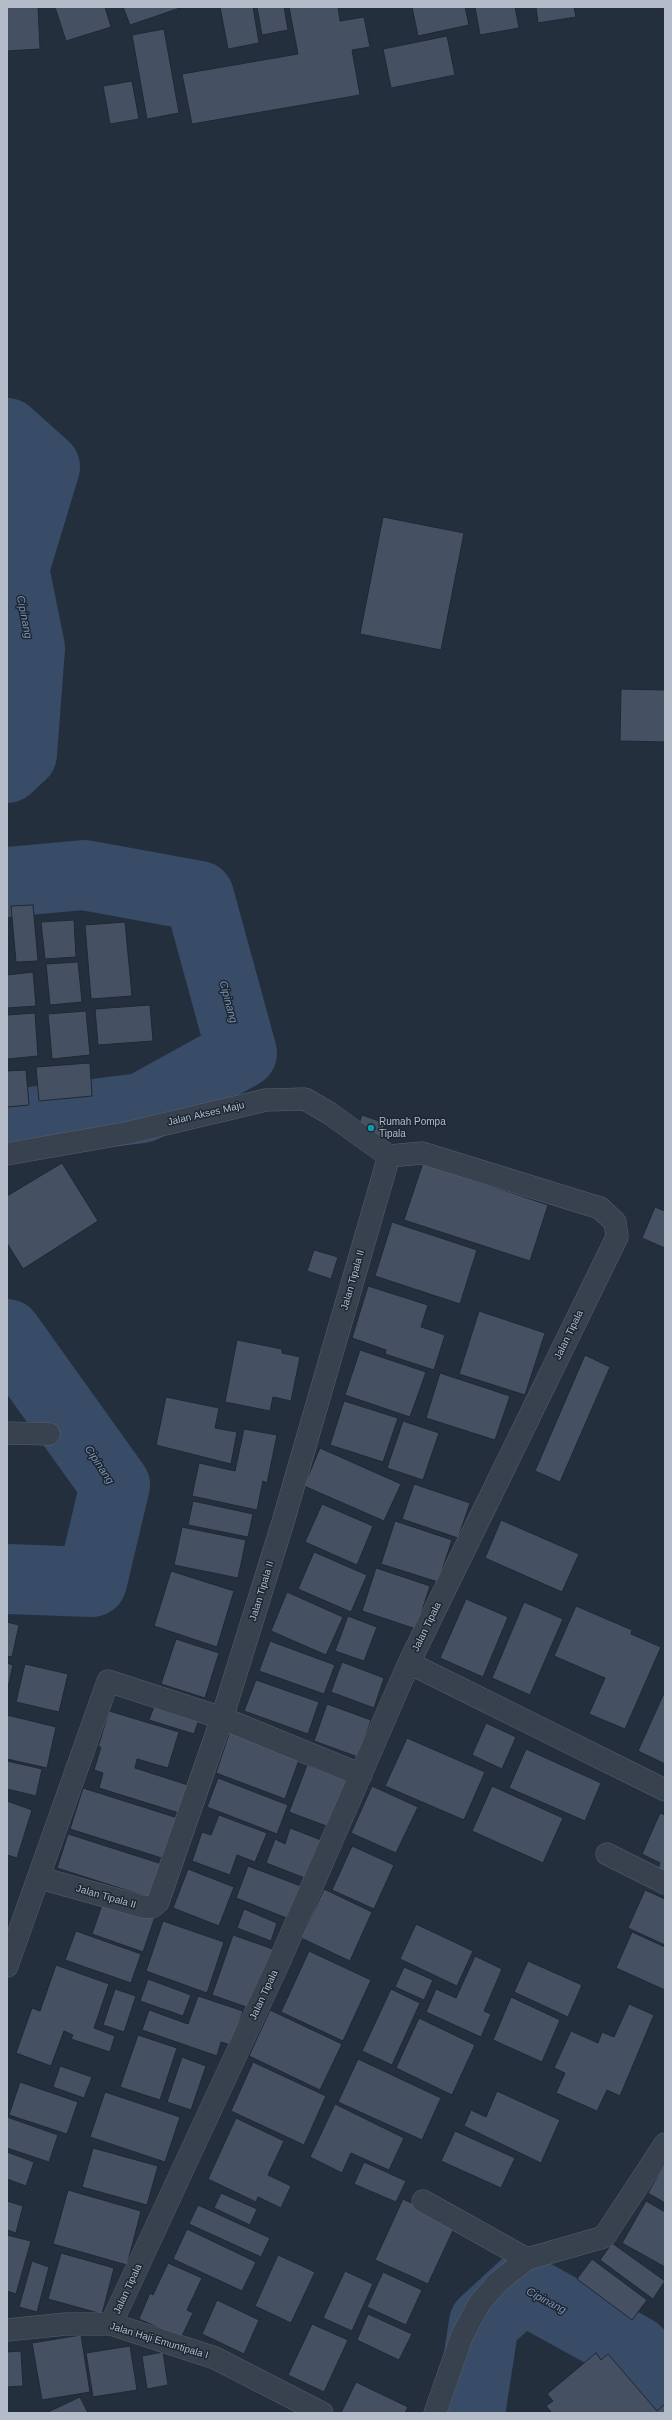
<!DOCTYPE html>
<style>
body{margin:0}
#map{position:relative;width:672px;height:2420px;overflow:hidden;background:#242f3e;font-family:Arial,sans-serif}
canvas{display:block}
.frame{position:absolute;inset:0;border:8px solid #b4bcc9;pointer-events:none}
</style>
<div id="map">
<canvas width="672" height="2420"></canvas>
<div class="frame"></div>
</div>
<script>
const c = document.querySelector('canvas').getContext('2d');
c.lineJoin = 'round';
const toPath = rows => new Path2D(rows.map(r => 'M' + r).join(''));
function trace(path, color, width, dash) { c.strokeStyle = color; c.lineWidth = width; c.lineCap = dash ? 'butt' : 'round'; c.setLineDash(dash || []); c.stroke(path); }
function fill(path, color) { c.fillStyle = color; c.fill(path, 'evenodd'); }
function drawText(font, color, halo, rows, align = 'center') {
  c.font = font + ' Arial,sans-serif'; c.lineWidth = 3; c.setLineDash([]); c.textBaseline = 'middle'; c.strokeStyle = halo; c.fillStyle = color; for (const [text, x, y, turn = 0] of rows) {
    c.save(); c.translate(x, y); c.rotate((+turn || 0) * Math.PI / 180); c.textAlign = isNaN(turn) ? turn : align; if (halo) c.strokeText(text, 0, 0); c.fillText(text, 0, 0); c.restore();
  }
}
trace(toPath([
 [7,433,45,467,14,569,30,648,22,754,7,768],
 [7,882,84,875,199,896,242,1053,142,1108,7,1125],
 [7,1334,115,1485,92,1582,7,1579],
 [470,2413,484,2323,522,2288,636,2351,665,2381]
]), '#394c67', 70);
const building = toPath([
 [7,7,38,7,40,49,7,51,7,7],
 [55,7,105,7,111,27,66,41,55,7],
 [123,7,179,7,180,8,130,25,123,7],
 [220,7,253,7,259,43,228,49,220,7],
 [257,7,284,7,288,30,262,35,257,7],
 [289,7,338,7,340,21,364,17,370,47,352,50,360,95,192,124,182,74,298,54,289,7],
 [412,7,465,7,469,25,418,36,412,7],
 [475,7,515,7,519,28,480,35,475,7],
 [536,7,574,7,576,17,538,23,536,7],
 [164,29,179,113,147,119,132,35,164,29],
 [447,36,455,75,391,88,383,49,447,36],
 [132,81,139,119,110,124,103,86,132,81],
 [383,517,464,533,441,650,360,634,383,517],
 [621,689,665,690,665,742,620,741,621,689],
 [33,905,38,961,16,962,11,906,33,905],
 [74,920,76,957,45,959,41,922,74,920],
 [125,922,132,996,91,999,85,925,125,922],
 [78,962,82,1002,50,1005,46,964,78,962],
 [33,972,36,1006,7,1008,7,975,33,972],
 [150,1005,153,1041,98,1045,95,1009,150,1005],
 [86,1011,90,1055,52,1059,48,1014,86,1011],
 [35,1013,38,1056,7,1059,7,1015,35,1013],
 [90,1063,92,1096,39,1101,36,1067,90,1063],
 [26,1070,29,1105,7,1107,7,1071,26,1070],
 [362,1115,385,1123,379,1140,356,1133,362,1115],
 [62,1163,98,1221,23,1269,7,1243,7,1196,62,1163],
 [423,1163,548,1205,530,1261,404,1220,423,1163],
 [655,1207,665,1211,665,1248,642,1238,655,1207],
 [392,1222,477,1250,460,1304,375,1276,392,1222],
 [314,1250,338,1257,331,1279,307,1271,314,1250],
 [368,1286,428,1305,421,1327,445,1335,434,1370,385,1354,386,1350,352,1338,368,1286],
 [479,1311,545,1333,525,1395,459,1374,479,1311],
 [237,1340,282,1349,282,1353,300,1357,291,1401,273,1397,270,1411,225,1402,237,1340],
 [360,1350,426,1372,410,1417,345,1395,360,1350],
 [585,1355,610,1367,560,1482,535,1471,585,1355],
 [440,1373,510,1396,495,1440,426,1418,440,1373],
 [166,1397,219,1408,215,1428,237,1432,231,1464,156,1445,166,1397],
 [344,1401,398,1418,383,1462,330,1445,344,1401],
 [403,1421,439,1433,423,1480,387,1468,403,1421],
 [244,1429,277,1435,267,1483,263,1481,257,1510,192,1496,199,1463,235,1471,244,1429],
 [320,1448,401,1484,384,1521,304,1486,320,1448],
 [414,1484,470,1503,458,1538,402,1519,414,1484],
 [193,1501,253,1514,248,1537,188,1525,193,1501],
 [322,1504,373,1526,357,1565,305,1542,322,1504],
 [501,1520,579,1554,562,1592,485,1558,501,1520],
 [395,1521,452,1540,438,1582,381,1564,395,1521],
 [182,1527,246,1540,238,1578,174,1565,182,1527],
 [314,1552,367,1575,351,1612,298,1589,314,1552],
 [376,1568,430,1586,416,1629,362,1611,376,1568],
 [171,1571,234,1591,217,1647,154,1626,171,1571],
 [287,1592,343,1617,326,1655,271,1631,287,1592],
 [466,1599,508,1617,483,1677,440,1658,466,1599],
 [524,1602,563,1619,530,1695,492,1678,524,1602],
 [576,1606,632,1630,631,1634,661,1647,625,1729,589,1714,605,1678,554,1656,576,1606],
 [348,1616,377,1627,364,1661,335,1651,348,1616],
 [7,1622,19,1625,12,1657,7,1656,7,1622],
 [176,1639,219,1653,205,1698,161,1684,176,1639],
 [270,1641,335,1665,324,1694,259,1671,270,1641],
 [342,1662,384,1678,374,1708,331,1692,342,1662],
 [7,1663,13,1665,7,1692,7,1663],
 [25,1664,68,1674,59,1712,16,1702,25,1664],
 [256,1680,319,1702,308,1734,244,1711,256,1680],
 [665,1691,665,1764,638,1751,665,1691],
 [157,1698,201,1713,194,1734,149,1720,157,1698],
 [327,1704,371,1720,358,1757,314,1741,327,1704],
 [109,1711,179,1732,168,1768,137,1759,135,1768,188,1785,179,1813,99,1788,103,1773,94,1770,101,1747,98,1747,109,1711],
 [7,1715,56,1727,47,1768,7,1759,7,1715],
 [486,1723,516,1737,502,1769,472,1755,486,1723],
 [230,1731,300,1757,285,1799,216,1773,230,1731],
 [407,1738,485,1772,464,1820,385,1786,407,1738],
 [526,1749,601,1783,585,1821,509,1788,526,1749],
 [7,1761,42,1769,36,1796,7,1789,7,1761],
 [307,1765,347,1780,329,1827,289,1812,307,1765],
 [218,1778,288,1805,277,1834,207,1807,218,1778],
 [372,1786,418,1807,396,1853,351,1833,372,1786],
 [492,1786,563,1818,543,1863,472,1831,492,1786],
 [83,1788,181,1819,168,1860,70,1829,83,1788],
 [7,1801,32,1810,17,1858,7,1855,7,1801],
 [660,1813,665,1815,665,1875,657,1871,660,1863,642,1854,660,1813],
 [219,1815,267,1833,255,1862,237,1855,230,1875,192,1861,202,1832,211,1835,219,1815],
 [290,1828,321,1840,310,1880,266,1863,275,1839,285,1844,290,1828],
 [68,1834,162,1864,151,1898,57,1868,68,1834],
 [352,1846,394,1865,374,1909,332,1890,352,1846],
 [248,1866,301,1886,289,1919,236,1898,248,1866],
 [188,1869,234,1887,219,1926,173,1908,188,1869],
 [324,1889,372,1912,350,1961,301,1938,324,1889],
 [645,1890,665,1899,665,1945,628,1928,645,1890],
 [104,1899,155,1917,143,1952,92,1934,104,1899],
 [244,1909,277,1923,271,1941,237,1928,244,1909],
 [163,1921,224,1942,207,1993,146,1971,163,1921],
 [416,1924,473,1951,457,1986,400,1959,416,1924],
 [76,1931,141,1954,131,1983,65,1960,76,1931],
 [632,1932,665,1947,665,1990,616,1968,632,1932],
 [233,1935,273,1949,252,2009,212,1995,233,1935],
 [309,1951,371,1980,343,2041,281,2012,309,1951],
 [475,1956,502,1969,484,2011,491,2014,481,2037,426,2012,436,1989,456,1998,475,1956],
 [528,1961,582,1985,568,2017,514,1992,528,1961],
 [56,1965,109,1984,94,2028,115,2036,110,2052,71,2039,73,2035,64,2031,51,2066,16,2053,32,2008,40,2011,56,1965],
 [404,1967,433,1980,424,2000,395,1987,404,1967],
 [148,1979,191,1995,183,2016,140,2001,148,1979],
 [115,1989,136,1996,124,2032,103,2025,115,1989],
 [391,1989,420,2003,392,2065,362,2051,391,1989],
 [198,1996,243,2011,231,2045,221,2042,217,2056,142,2030,149,2010,188,2024,198,1996],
 [511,1997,560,2020,542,2062,493,2040,511,1997],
 [629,2004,654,2015,620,2096,607,2090,597,2111,556,2093,565,2073,554,2068,571,2031,598,2043,602,2032,614,2037,629,2004],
 [270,2010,342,2044,320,2090,249,2056,270,2010],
 [419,2018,475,2045,452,2095,396,2068,419,2018],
 [138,2035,177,2048,160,2100,120,2087,138,2035],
 [182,2057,206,2066,191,2110,167,2102,182,2057],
 [358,2059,441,2098,422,2140,338,2102,358,2059],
 [253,2062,326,2096,304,2145,231,2111,253,2062],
 [60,2066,92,2077,84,2098,53,2087,60,2066],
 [20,2082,78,2102,67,2134,9,2115,20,2082],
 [497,2091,560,2120,541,2163,464,2126,471,2110,486,2117,497,2091],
 [105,2092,180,2117,165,2162,90,2137,105,2092],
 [335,2104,404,2138,389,2170,351,2153,342,2173,310,2157,335,2104],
 [7,2117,58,2135,49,2162,7,2148,7,2117],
 [236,2118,284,2141,268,2175,291,2186,281,2208,258,2197,256,2202,208,2179,236,2118],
 [455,2131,515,2158,501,2188,441,2161,455,2131],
 [93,2148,158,2166,147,2205,82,2187,93,2148],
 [7,2152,34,2162,26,2186,7,2179,7,2152],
 [364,2162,406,2181,396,2202,354,2184,364,2162],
 [665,2163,665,2203,648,2193,665,2163],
 [68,2190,141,2211,127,2265,53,2244,68,2190],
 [221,2193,257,2209,250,2225,214,2208,221,2193],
 [403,2199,456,2224,428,2284,375,2260,403,2199],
 [7,2201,23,2206,16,2233,7,2230,7,2201],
 [646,2201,665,2212,665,2267,622,2243,646,2201],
 [198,2205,270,2238,261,2257,189,2224,198,2205],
 [187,2229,256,2262,242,2291,173,2259,187,2229],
 [7,2235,31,2241,16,2294,7,2291,7,2235],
 [612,2243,665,2281,653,2299,600,2260,612,2243],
 [61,2253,114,2268,102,2314,48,2299,61,2253],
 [278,2255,315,2272,291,2323,255,2306,278,2255],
 [592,2259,647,2300,632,2320,577,2279,592,2259],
 [32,2261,49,2267,37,2312,19,2307,32,2261],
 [168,2263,202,2278,187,2310,193,2313,181,2338,139,2319,150,2293,153,2295,168,2263],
 [345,2271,373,2284,352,2331,323,2318,345,2271],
 [383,2272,422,2290,406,2325,367,2307,383,2272],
 [217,2300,259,2320,244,2354,202,2334,217,2300],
 [368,2314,412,2334,399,2360,357,2340,368,2314],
 [312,2324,348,2340,324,2392,288,2375,312,2324],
 [81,2335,90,2392,42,2400,32,2343,81,2335],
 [130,2346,137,2390,93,2397,86,2353,130,2346],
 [21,2351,23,2386,7,2387,7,2352,21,2351],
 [163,2352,168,2385,147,2389,142,2356,163,2352],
 [596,2353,601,2360,608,2354,657,2411,665,2404,665,2413,552,2413,546,2406,553,2401,547,2394,596,2353],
 [356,2382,408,2407,405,2413,341,2413,356,2382],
 [80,2397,88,2413,46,2413,80,2397]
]);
fill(building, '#455162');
trace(building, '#1f2835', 1);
const minor = toPath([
 [7,1154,127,1133,266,1100,305,1099,329,1113,389,1156],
 [7,1433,49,1434],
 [409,1663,665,1790],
 [607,1854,665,1883],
 [40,1878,144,1907,152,1907,158,1902,222,1718,283,1522,389,1156],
 [7,1966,108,1681,222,1718,361,1775],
 [423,2201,527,2259],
 [111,2324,280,1960,409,1663,617,1237,615,1222,600,1208,422,1153,389,1156],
 [7,2330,66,2324,111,2324,215,2358,322,2413]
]);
const tertiary = toPath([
 [435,2413,462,2336,479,2304,498,2282,527,2259,604,2237,665,2144]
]);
trace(minor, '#565f6c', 23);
trace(tertiary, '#565f6c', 23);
trace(minor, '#38414e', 22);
trace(tertiary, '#38414e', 22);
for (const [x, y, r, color] of [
 [371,1128,4,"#0f9aa8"]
]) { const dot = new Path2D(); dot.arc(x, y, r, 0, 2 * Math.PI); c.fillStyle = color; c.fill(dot); trace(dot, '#1d2633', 1.5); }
drawText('10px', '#b4bcc9', '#1d2633', [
 ["Jalan Akses Maju",206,1114,-13],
 ["Jalan Tipala II",353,1280,-74],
 ["Jalan Tipala",569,1335,-64],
 ["Jalan Tipala II",262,1591,-73],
 ["Jalan Tipala",427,1627,-64],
 ["Jalan Tipala II",106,1897,16],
 ["Jalan Tipala",264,1995,-65],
 ["Jalan Tipala",128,2289,-65],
 ["Jalan Haji Emuntipala I",159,2341,17]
]);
drawText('10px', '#b4bcc9', '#1d2633', [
 ["Rumah Pompa",379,1122],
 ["Tipala",379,1134]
], 'left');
drawText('italic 11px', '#7c92b1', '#1d2633', [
 ["Cipinang",24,617,79],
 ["Cipinang",228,1002,75],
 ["Cipinang",99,1465,57],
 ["Cipinang",546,2301,28]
]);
</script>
